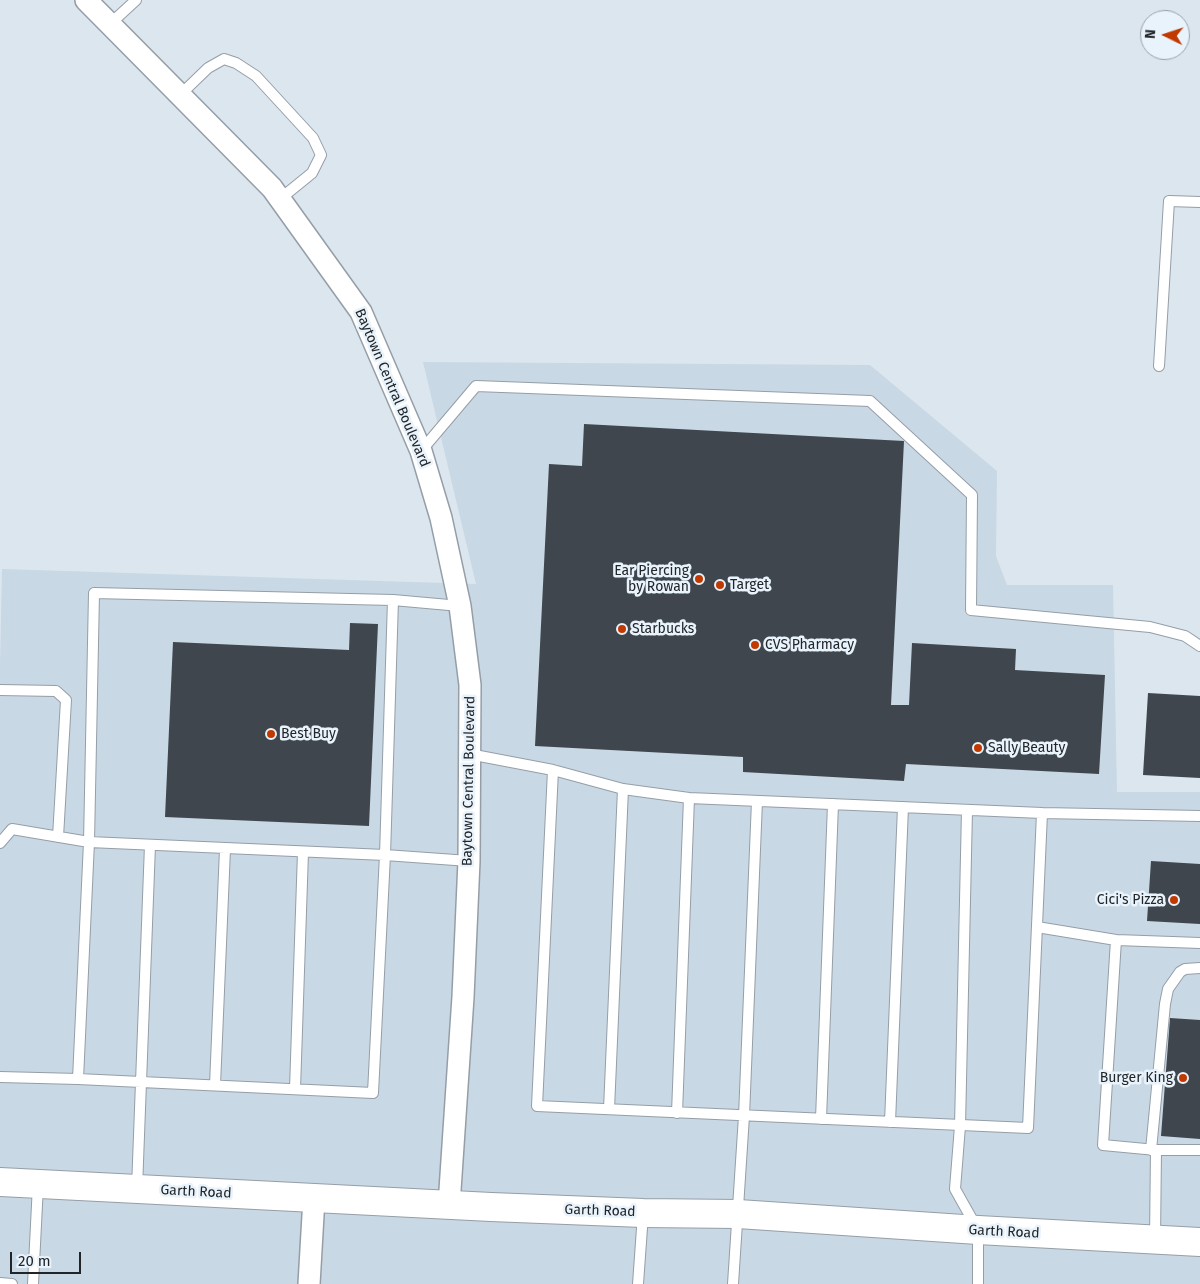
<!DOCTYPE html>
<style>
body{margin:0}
#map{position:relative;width:1200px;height:1284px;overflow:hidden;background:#dce6ef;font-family:"Fira Sans",sans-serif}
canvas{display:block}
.north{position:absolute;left:1140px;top:10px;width:50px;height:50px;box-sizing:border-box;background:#e9f3fc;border:1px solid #99a1a7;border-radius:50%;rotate:274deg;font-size:14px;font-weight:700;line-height:20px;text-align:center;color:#222528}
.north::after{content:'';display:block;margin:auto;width:18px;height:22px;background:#c13900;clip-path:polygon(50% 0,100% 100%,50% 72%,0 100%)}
.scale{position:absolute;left:10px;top:1252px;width:71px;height:22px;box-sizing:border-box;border:2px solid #222528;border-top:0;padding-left:6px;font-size:15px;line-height:18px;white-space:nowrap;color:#222528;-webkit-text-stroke:4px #e9f3fc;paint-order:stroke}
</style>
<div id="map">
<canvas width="1200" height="1284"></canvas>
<div class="north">N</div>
<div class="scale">20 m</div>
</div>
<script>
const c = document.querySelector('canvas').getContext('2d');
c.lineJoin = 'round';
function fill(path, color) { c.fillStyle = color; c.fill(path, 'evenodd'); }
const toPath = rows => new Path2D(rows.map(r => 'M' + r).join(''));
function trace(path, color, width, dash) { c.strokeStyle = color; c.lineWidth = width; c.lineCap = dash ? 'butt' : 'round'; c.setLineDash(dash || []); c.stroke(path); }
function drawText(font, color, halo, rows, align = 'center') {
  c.font = font + ' "Fira Sans",sans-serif'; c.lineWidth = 5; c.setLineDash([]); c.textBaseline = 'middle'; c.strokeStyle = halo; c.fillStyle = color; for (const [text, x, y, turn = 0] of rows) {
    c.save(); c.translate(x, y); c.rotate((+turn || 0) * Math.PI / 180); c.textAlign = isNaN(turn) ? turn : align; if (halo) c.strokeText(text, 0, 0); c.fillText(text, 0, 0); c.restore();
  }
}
fill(toPath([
 [423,362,870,365,997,471,996,556,1007,585,1113,585,1117,792,1200,792,1200,1284,0,1284,0,666,2,569,476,584]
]), '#c9d8e5');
fill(toPath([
 [584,424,904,441,891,705,909,705,912,643,1016,649,1015,670,1105,675,1099,774,906,764,904,781,743,772,743,757,535,746,549,464,582,466],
 [350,623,378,624,369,826,165,817,173,642,349,650],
 [1148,693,1200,696,1200,778,1143,775],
 [1151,861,1200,864,1200,924,1147,921],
 [1170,1018,1200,1020,1200,1139,1161,1136]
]), '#3f464e');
const service = toPath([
 [110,24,136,0],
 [180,95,208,68,224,59,236,63,256,76,313,138,321,155,312,173,280,199],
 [1159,366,1169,201,1200,202],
 [421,451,476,386,870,401,972,495,971,610,1150,627,1185,636,1200,646],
 [393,600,385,855,373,1093,78,1079,89,842,385,855,469,861],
 [0,690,56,691,66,700,58,837],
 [469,754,553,770,623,789,689,798,1042,813,1200,816],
 [553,770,537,1106,1028,1128,1042,813],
 [967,810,960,1126,955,1189,978,1230,978,1284],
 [0,843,12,829,89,842,94,593,393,600,460,606],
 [1037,927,1116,940],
 [1200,943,1116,940,1103,1145,1156,1150,1200,1150],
 [0,1077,78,1079],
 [215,1085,225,849],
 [295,1089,303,852],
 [609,1109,623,789],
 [677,1113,689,798],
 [821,1119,833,804],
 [890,1122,903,807],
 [1151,1150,1165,1004,1168,989,1180,972,1185,969,1200,968],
 [137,1188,150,845],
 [1155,1239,1156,1150],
 [0,1283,12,1284],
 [33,1284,38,1185],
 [638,1284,643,1214],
 [733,1284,744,1116,757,801]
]);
const minor = toPath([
 [86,0,272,188,361,312,421,451,441,518,460,606,470,685,469,861,463,997,449,1205],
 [309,1284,314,1198]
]);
const secondary = toPath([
 [0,1182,491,1207,643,1213,738,1214,978,1230,1200,1242]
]);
trace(service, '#959ea7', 12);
trace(minor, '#959ea7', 24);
trace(secondary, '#959ea7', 30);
trace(service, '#fff', 10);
trace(minor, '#fff', 21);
trace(secondary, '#fff', 28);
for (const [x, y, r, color] of [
 [699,579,5,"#c13900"],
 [720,585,5,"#c13900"],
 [622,629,5,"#c13900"],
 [755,645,5,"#c13900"],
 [271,734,5,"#c13900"],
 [978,748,5,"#c13900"],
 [1174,900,5,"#c13900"],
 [1183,1078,5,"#c13900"]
]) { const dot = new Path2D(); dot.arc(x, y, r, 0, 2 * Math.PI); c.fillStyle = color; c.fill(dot); trace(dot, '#e9f3fc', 2); }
drawText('14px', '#222528', '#e9f3fc', [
 ["Baytown Central Boulevard",392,388,67],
 ["Baytown Central Boulevard",469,781,-89],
 ["Garth Road",196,1192,3],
 ["Garth Road",600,1211,2],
 ["Garth Road",1004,1232,3]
]);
drawText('14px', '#222528', '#e9f3fc', [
 ["Ear Piercing",689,571,"right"],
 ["by Rowan",689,587,"right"],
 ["Target",730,585],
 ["Starbucks",632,629],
 ["CVS Pharmacy",765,645],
 ["Best Buy",281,734],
 ["Sally Beauty",988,748],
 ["Cici's Pizza",1164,900,"right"],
 ["Burger King",1173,1078,"right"]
], 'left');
</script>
